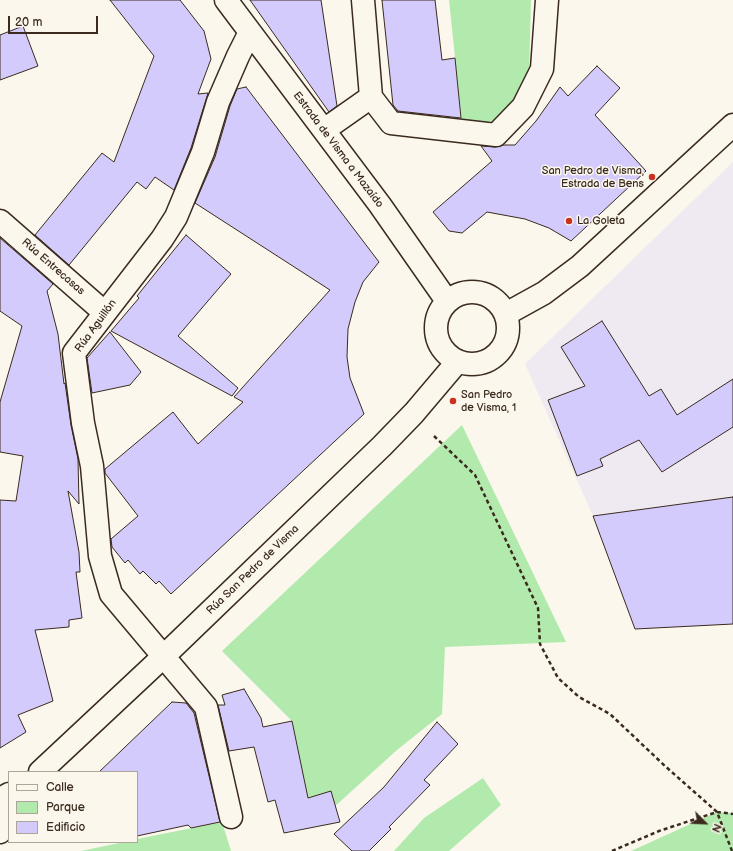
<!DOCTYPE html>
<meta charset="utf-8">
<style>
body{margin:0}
#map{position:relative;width:733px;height:851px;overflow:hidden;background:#fbf7ec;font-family:"Balsamiq Sans",sans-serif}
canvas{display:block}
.legend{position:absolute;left:8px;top:771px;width:130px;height:72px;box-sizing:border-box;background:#fbf7ec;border:1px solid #aea59a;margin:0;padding:5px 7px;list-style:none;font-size:12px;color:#3b2a1e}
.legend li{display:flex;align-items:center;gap:8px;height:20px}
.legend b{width:20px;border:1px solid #aea59a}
.north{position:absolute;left:685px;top:803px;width:40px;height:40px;-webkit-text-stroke:3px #fbf7ec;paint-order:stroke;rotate:114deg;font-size:11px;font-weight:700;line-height:16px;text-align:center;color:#3b2a1e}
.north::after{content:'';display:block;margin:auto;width:14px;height:18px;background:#3b2a1e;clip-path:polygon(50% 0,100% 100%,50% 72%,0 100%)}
.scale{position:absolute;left:8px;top:16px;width:90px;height:18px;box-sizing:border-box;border:2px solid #3b2a1e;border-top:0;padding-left:5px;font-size:12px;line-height:14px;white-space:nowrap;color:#3b2a1e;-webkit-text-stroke:3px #fbf7ec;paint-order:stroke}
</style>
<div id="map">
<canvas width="733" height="851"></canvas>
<ul class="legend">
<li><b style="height:5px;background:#fbf7ec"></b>Calle</li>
<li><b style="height:11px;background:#b2eaae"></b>Parque</li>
<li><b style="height:11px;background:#d4cbfd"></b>Edificio</li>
</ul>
<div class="north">N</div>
<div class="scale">20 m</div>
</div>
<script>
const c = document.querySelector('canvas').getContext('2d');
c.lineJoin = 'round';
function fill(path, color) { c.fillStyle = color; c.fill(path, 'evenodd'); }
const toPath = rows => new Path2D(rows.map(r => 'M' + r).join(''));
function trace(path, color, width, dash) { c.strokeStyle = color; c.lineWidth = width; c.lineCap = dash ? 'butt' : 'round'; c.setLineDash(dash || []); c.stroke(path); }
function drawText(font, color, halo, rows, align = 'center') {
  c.font = font + ' "Balsamiq Sans",sans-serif'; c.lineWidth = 3; c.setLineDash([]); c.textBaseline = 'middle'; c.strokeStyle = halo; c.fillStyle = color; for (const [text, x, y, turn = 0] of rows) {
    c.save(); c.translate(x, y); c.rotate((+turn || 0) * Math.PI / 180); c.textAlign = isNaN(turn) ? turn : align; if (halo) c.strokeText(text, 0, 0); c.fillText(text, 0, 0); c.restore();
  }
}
fill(toPath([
 [733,162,733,624,635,629,593,516,525,364]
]), '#efeaf1');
fill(toPath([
 [449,0,531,0,529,76,519,98,503,114,494,120,478,125,462,124],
 [462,425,566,642,445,647,442,714,397,750,312,827,310,808,292,721,222,651],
 [483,778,501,805,449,851,394,851,424,818],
 [717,812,733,813,733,851,631,851],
 [222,822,231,851,81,851,124,842,137,842,137,839]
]), '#b2eaae');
const building = toPath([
 [110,0,180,0,204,31,211,59,198,94,208,93,191,148,174,190,155,177,146,189,137,182,69,265,35,235,102,153,114,162,154,56,110,0],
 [250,0,321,0,337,106,329,112,250,0],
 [382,0,435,0,442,60,455,58,461,118,398,111,393,105,382,0],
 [23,26,38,66,0,80,0,35,23,26],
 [597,66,620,88,595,115,646,171,571,241,549,228,525,219,487,212,462,233,449,231,433,212,492,161,481,146,495,147,503,145,515,145,536,121,560,87,568,96,597,66],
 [246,87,379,262,363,282,355,302,348,329,347,357,350,378,364,414,171,594,159,581,156,584,143,571,140,574,128,560,125,563,112,547,111,539,138,516,105,473,105,469,173,412,198,444,243,402,234,397,330,290,195,203,215,157,230,106,237,89,246,87],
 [186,235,231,274,178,336,238,388,232,396,111,331,139,298,137,296,186,235],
 [0,238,53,284,47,291,58,334,64,384,65,383,71,425,78,459,79,504,68,491,79,552,80,572,76,572,82,618,69,620,69,627,35,630,53,701,18,715,26,732,0,748,0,500,16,501,23,456,0,452,0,402,22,326,0,311,0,238],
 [602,321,649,396,661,389,677,415,733,379,733,427,662,472,639,440,600,459,603,466,577,476,548,400,585,386,561,347,602,321],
 [110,332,141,372,130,385,92,393,87,358,110,332],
 [733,497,733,624,635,629,593,516,733,497],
 [244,689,261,718,263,727,292,721,308,798,331,791,340,822,284,833,275,800,268,802,254,747,229,751,218,705,225,705,222,695,244,689],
 [172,702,186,703,194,713,220,822,191,828,188,825,137,836,137,772,99,772,172,702],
 [437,722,458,744,424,780,430,785,389,827,391,829,369,851,352,851,334,834,384,787,437,722]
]);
fill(building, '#d4cbfd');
trace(building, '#3b2a1e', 1);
const minor = toPath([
 [226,0,380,205,447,301],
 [363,0,371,97],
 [371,97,391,123,496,135,523,107,542,69,547,0],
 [324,130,371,97],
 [0,221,105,313],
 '436 328a36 36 0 1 1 72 0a36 36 0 1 1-72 0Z',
 [506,314,544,293,580,266,733,125],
 [40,772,164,656,382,446,414,413,458,361],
 [0,799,9,794],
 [231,817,206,707,111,594,100,556,92,466,83,423,74,353,162,239,176,217,203,152,218,102,238,56,250,32],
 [0,832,9,815]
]);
trace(minor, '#3b2a1e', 25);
trace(toPath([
 [434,436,475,475,538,608,540,644,558,678,579,697,610,714,665,766,717,812,732,851],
 [612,851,659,831,717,812,733,814]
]), '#3b2a1e', 2.5, [4, 3]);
trace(minor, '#fbf7ec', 22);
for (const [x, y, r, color] of [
 [652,177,4,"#c8321e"],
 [569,221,4,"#c8321e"],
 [453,401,4,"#c8321e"]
]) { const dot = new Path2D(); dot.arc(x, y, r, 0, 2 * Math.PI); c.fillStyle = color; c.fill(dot); trace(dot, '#fbf7ec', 1.5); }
drawText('11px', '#3b2a1e', '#fbf7ec', [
 ["Estrada de Visma a Mazaído",338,150,53],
 ["Rúa Entrecasas",53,267,41],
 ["Rúa Aguillón",96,326,-54],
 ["Rúa San Pedro de Visma",253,570,-44]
]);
drawText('11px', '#3b2a1e', '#fbf7ec', [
 ["San Pedro de Visma,",644,171,"right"],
 ["Estrada de Bens",644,184,"right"],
 ["La Goleta",577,221],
 ["San Pedro",461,395],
 ["de Visma, 1",461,408]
], 'left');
</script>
